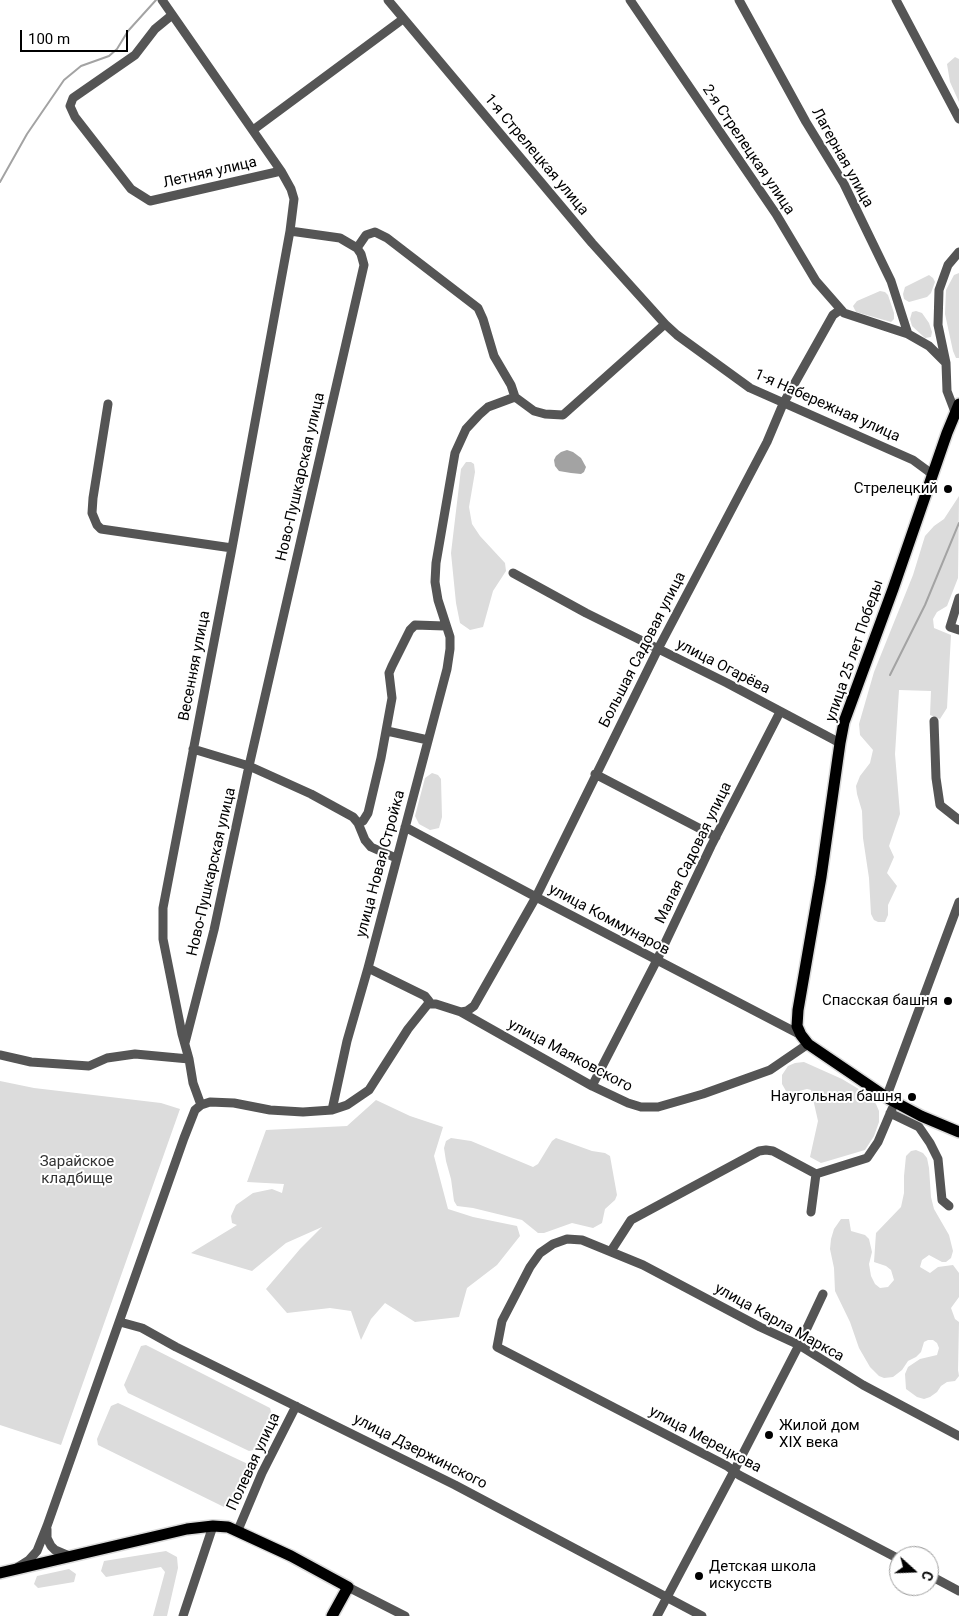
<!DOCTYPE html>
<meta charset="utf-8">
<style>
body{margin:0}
#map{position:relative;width:959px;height:1616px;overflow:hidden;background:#fff;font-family:Roboto,sans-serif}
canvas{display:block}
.north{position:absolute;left:889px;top:1546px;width:50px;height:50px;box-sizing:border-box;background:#fff;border:1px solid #999;border-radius:50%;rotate:110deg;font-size:14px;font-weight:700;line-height:20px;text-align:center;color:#000}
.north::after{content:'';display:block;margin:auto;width:18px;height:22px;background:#000;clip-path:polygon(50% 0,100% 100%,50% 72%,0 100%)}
.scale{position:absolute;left:20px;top:30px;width:108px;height:22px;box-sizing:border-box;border:2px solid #000;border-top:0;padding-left:6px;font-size:15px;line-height:18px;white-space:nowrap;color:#000;-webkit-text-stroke:4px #fff;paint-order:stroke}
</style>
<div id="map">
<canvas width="959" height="1616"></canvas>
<div class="north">С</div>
<div class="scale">100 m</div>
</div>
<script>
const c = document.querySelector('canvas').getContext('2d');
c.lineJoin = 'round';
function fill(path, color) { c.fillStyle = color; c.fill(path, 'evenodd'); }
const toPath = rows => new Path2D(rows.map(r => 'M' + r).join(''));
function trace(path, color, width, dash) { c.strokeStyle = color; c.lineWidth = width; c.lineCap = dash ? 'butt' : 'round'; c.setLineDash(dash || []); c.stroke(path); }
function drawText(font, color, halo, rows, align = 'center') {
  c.font = font + ' Roboto,sans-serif'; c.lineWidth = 4; c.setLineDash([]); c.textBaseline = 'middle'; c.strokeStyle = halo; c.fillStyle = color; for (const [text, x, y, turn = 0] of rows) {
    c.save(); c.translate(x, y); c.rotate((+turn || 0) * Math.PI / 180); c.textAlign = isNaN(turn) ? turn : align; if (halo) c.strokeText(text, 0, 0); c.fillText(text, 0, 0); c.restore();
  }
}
fill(toPath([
 [955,57,959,59,959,102,950,82,947,64],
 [959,273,959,358,956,358,953,351,945,314,946,290,954,275],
 [929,275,933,278,935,282,931,293,927,297,909,302,904,299,903,294,905,287],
 [880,291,885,292,888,295,894,313,894,319,891,322,856,312,853,306,857,301],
 [916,311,922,313,929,323,932,332,931,337,925,338,912,326,910,319,912,312],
 [466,462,471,462,474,464,475,472,469,507,472,524,480,536,505,563,506,571,493,591,483,627,470,630,460,623,456,603,451,553,461,469],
 [959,496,958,578,947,606,937,612,933,619,934,628,951,635,947,708,940,719,930,715,931,691,899,690,895,754,900,814,889,846,894,857,887,873,897,886,888,905,888,915,885,922,878,922,874,920,871,914,869,878,863,838,862,811,857,794,856,786,860,776,870,763,873,750,860,735,859,724,874,672,913,575,925,536,934,526,944,519],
 [432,773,438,775,441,779,442,817,439,828,430,830,419,824,415,816,425,778],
 [804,1062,842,1079,867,1094,876,1104,879,1111,879,1122,874,1136,865,1150,821,1163,810,1157,818,1121,811,1090,807,1089,791,1093,786,1091,782,1084,782,1075,788,1066,795,1063],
 [0,1081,34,1088,161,1103,180,1109,61,1445,0,1425],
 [376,1100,410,1116,443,1127,434,1156,448,1209,473,1217,517,1226,520,1236,497,1265,467,1288,459,1317,415,1322,385,1303,371,1319,361,1340,351,1311,330,1308,287,1313,266,1289,300,1249,322,1227,286,1243,252,1271,191,1253,237,1225,232,1223,231,1216,236,1205,253,1193,272,1189,282,1193,284,1184,247,1182,266,1130,347,1126],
 [451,1138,471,1141,533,1167,538,1164,552,1141,556,1138,592,1151,605,1153,610,1156,617,1195,615,1200,605,1209,602,1223,593,1228,572,1223,544,1233,538,1233,522,1220,473,1208,457,1206,454,1201,451,1179,446,1161,444,1148,446,1141],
 [916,1150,923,1153,927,1158,929,1168,931,1197,934,1209,949,1235,953,1251,951,1258,946,1262,942,1262,929,1255,922,1260,920,1267,930,1273,938,1267,953,1265,959,1273,959,1297,951,1308,955,1319,959,1322,958,1370,959,1376,955,1381,947,1382,941,1386,937,1392,930,1397,924,1399,917,1397,906,1389,905,1374,908,1367,920,1359,937,1355,939,1348,937,1343,933,1340,928,1340,924,1342,921,1352,916,1357,908,1361,902,1370,893,1377,884,1378,879,1376,870,1367,859,1348,850,1322,835,1291,834,1268,830,1249,831,1239,834,1229,841,1219,849,1219,851,1231,865,1235,869,1239,872,1252,869,1264,871,1276,875,1284,880,1288,888,1287,894,1280,891,1270,886,1266,874,1262,876,1233,901,1207,904,1193,904,1176,906,1156,911,1151],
 [146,1345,270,1408,272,1414,254,1450,249,1451,128,1393,124,1385,141,1346],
 [118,1403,250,1465,249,1473,233,1507,224,1507,98,1445,97,1439,111,1406],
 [166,1551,177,1557,178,1568,167,1616,153,1616,165,1572,161,1567,106,1577,101,1571,104,1561],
 [69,1569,76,1574,74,1582,38,1588,34,1584,37,1576]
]), '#dcdcdc');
fill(toPath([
 [567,450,573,452,581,458,586,467,584,472,581,474,571,473,559,471,555,466,554,460,556,456,561,452]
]), '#a3a3a3');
trace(toPath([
 [0,182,27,134,64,80,81,66,109,56,117,49,128,31,156,0],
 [890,675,925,605,959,523]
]), '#a3a3a3', 2);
const major = toPath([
 [959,404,947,433,893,589,844,722,840,743,821,877,798,1010,797,1026,801,1035,808,1044,889,1099,921,1116,959,1132],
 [0,1573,187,1529,213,1526,228,1527,291,1556,348,1587,332,1616]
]);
trace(major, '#dbdbdb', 14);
trace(toPath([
 [162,0,281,171,291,189,294,199,290,231,232,548,163,908,163,939,182,1034,189,1059,193,1083,201,1105],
 [388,0,592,243,665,324,677,335,750,388,913,460,932,474],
 [630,0,776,214,816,281,844,313,908,334,929,346,946,363,947,391,955,412],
 [739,0,806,122,844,184,891,281,908,334],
 [896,0,959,119],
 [172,15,155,29,135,55,73,98,70,106,75,117,131,189,150,201,281,171],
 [253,130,403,19],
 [357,248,366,235,375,232,387,238,478,308,483,319,494,356,511,385,515,397],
 [946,363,938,325,939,290,948,265,959,252],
 [515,397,534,411,545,414,563,415,665,324],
 [108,404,93,498,92,513,97,525,101,529,232,548],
 [513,573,586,613,727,683,840,743],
 [959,598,950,627,959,630],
 [934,721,936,778,940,805,959,820],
 [387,731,428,740],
 [193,749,249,766,311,794,353,817,358,823,365,840,371,847,396,858],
 [595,774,716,837],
 [358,823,363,821,368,813,381,758,392,698,389,673,392,666,410,630,415,625,445,626],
 [405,827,536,897,801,1035],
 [368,968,425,996,429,1001,428,1004],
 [461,1012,592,1086,628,1103,641,1107,658,1107,703,1094,770,1070,808,1044],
 [185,1043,214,930,249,766,364,265,361,254,357,248,340,238,290,231],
 [0,1055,31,1062,89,1066,107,1058,135,1054,189,1059],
 [592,1086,657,960,711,846,780,712],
 [889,1099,889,1090,959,902],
 [332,1110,347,1041,368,968,447,669,450,649,450,637,438,600,435,582,436,563,455,453,466,429,479,415,488,407,515,397],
 [890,1113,919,1127,930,1143,938,1159,942,1200,949,1206],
 [816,1174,867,1158,878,1142,892,1109],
 [811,1212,816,1174],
 [611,1251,631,1220,759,1151,766,1150,773,1151,816,1174],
 [120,1322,142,1328,176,1347,455,1485,702,1616],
 [47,1529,47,1538,51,1546,55,1550,69,1556],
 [238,1530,262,1473,296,1406],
 [899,1559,739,1475,727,1466,497,1347,502,1321,530,1267,540,1253,553,1244,567,1239,582,1240,643,1265,760,1327,799,1345,863,1385,959,1436],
 [18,1567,29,1560,37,1551,47,1526,184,1138,195,1110,201,1105,210,1102,234,1103,270,1110,303,1112,332,1110,347,1105,369,1090,408,1029,428,1004,436,1004,461,1012,467,1011,474,1006,536,897,658,649,767,442,783,404,833,315,840,310],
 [929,1575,959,1591],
 [348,1587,405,1616],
 [183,1616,213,1526],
 [657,1616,734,1471,799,1345,823,1294]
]), '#555', 9);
trace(major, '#000', 11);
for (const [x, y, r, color] of [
 [948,489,5,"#000"],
 [948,1001,5,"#000"],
 [912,1097,5,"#000"],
 [769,1435,5,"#000"],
 [699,1576,5,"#000"]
]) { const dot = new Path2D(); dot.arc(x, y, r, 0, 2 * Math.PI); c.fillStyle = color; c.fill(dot); trace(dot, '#fff', 2); }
drawText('15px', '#000', '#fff', [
 ["2-я Стрелецкая улица",748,150,56],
 ["1-я Стрелецкая улица",536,155,50],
 ["Лагерная улица",842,158,61],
 ["Летняя улица",210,173,-13],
 ["1-я Набережная улица",827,406,24],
 ["Ново-Пушкарская улица",301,477,-77],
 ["Большая Садовая улица",643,650,-63],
 ["улица 25 лет Победы",855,651,-71],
 ["Весенняя улица",195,666,-79],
 ["улица Огарёва",723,667,27],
 ["Малая Садовая улица",694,853,-64],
 ["улица Новая Стройка",381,864,-75],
 ["Ново-Пушкарская улица",212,872,-77],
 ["улица Коммунаров",609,920,28],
 ["улица Маяковского",570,1056,28],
 ["улица Карла Маркса",779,1323,29],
 ["улица Мерецкова",705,1440,28],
 ["улица Дзержинского",420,1452,27],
 ["Полевая улица",254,1462,-65]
]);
drawText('15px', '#000', '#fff', [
 ["Стрелецкий",938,489],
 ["Спасская башня",938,1001],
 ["Наугольная башня",902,1097],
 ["Жилой дом",779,1426,"left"],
 ["XIX века",779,1443,"left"],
 ["Детская школа",709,1567,"left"],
 ["искусств",709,1584,"left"]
], 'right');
drawText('15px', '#333', '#fff', [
 ["Зарайское",77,1162],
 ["кладбище",77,1179]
]);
</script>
